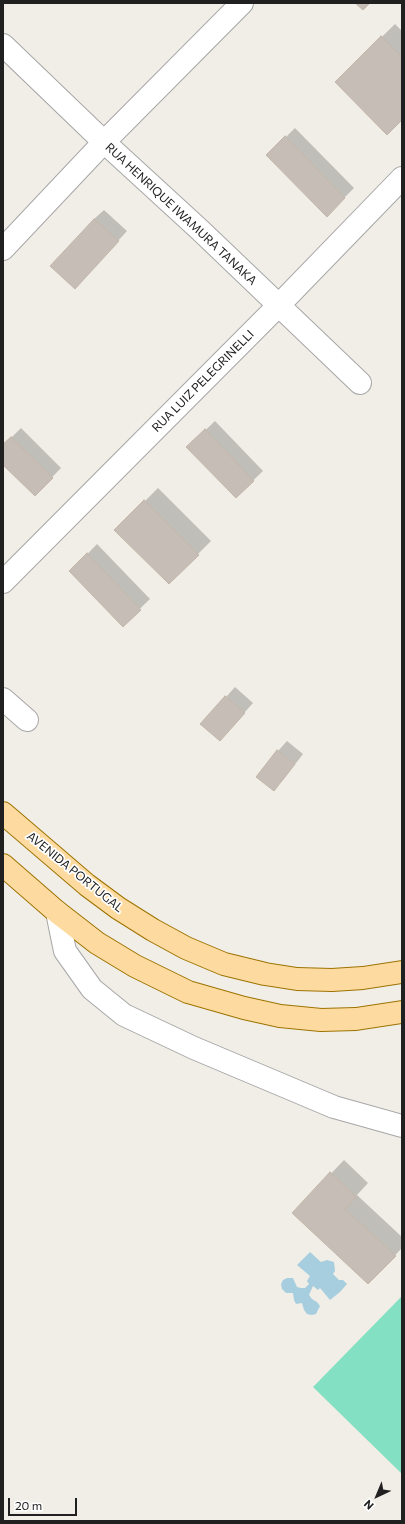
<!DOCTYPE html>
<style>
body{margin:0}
#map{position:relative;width:405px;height:1524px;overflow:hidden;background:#f1eee7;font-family:Commissioner,sans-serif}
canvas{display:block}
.frame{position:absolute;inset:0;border:4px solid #202020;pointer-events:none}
.north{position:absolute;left:357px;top:1476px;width:40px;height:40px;-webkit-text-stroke:3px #fff;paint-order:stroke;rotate:224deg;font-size:11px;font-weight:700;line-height:16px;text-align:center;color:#202020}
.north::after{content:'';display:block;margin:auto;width:14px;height:18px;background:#202020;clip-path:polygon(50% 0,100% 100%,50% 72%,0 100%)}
.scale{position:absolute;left:8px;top:1498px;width:69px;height:18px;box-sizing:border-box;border:2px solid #202020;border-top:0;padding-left:5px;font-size:12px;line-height:14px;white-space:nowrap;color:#202020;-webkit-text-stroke:3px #fff;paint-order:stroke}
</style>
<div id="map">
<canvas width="405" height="1524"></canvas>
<div class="frame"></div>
<div class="north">N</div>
<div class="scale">20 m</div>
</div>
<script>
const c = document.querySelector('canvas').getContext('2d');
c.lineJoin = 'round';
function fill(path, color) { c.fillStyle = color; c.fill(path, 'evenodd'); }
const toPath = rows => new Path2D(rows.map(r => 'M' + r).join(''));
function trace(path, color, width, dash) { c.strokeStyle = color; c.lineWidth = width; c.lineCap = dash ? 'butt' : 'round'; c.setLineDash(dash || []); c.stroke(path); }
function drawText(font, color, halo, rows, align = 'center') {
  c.font = font + ' Commissioner,sans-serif'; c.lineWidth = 3.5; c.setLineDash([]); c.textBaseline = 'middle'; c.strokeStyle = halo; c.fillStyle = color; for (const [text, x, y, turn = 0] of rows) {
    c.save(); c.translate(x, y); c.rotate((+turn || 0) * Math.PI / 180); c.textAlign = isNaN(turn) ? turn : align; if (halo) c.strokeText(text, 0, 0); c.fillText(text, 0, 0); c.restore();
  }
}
fill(toPath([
 [402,1296,402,1474,313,1387]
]), '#84e0c3');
fill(toPath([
 [310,1252,321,1262,327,1260,334,1262,335,1271,333,1274,339,1280,343,1280,347,1284,340,1292,330,1300,320,1288,318,1290,313,1286,309,1295,312,1299,317,1302,320,1306,316,1314,312,1315,307,1314,304,1310,302,1303,296,1304,294,1300,293,1293,286,1293,282,1289,281,1284,283,1280,287,1278,293,1278,297,1287,301,1288,305,1288,309,1284,307,1281,310,1276,297,1265]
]), '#a7cedf');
fill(toPath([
 [395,24,402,31,402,119,336,82],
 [295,128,354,188,327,215,268,155],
 [104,210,127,231,75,288,94,219],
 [215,421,263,471,236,497,188,447],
 [21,428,61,468,35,495,3,463,3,446],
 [158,488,211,541,169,583,116,530],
 [97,544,150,599,123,625,71,571],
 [235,687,253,703,220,740,202,724],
 [287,741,303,754,283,780,274,789,278,751],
 [344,1160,368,1183,357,1195,402,1237,402,1248,381,1270,293,1213]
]), '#0003');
const building = toPath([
 [355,3,370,3,363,10,355,3],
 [381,36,402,57,402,120,387,135,335,82,381,36],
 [285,136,345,198,327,217,266,155,285,136],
 [94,219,119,241,75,289,50,266,94,219],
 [205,429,254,481,236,498,186,447,205,429],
 [11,437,53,478,35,496,3,465,3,444,11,437],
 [144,500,199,555,169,584,114,530,144,500],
 [87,553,141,610,123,627,69,571,87,553],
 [225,696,245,713,220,741,200,724,225,696],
 [277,750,295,764,274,791,256,777,277,750],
 [330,1172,356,1197,345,1209,396,1256,368,1284,292,1213,330,1172]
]);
fill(building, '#c6beb6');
trace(building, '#c3b6a9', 1);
const minor = toPath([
 [3,45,104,142,200,230,360,383],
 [3,249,104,142,242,3],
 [3,582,279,305,402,178],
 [3,699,27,720],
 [57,912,65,951,92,989,124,1015,194,1048,334,1107,402,1126]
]);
const major = toPath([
 [3,813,87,885,118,908,153,930,186,948,224,964,265,974,297,979,332,980,363,978,402,972],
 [3,865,57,912,97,943,135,966,188,992,244,1008,280,1016,321,1020,356,1019,402,1012]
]);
trace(minor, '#a7a7a7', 24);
trace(major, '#9d7300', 24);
trace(minor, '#fff', 22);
trace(major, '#fddba0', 22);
drawText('12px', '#202020', '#fff', [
 ["RUA HENRIQUE IWAMURA TANAKA",181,214,43],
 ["RUA LUIZ PELEGRINELLI",203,381,-45],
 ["AVENIDA PORTUGAL",75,872,39]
]);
</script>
